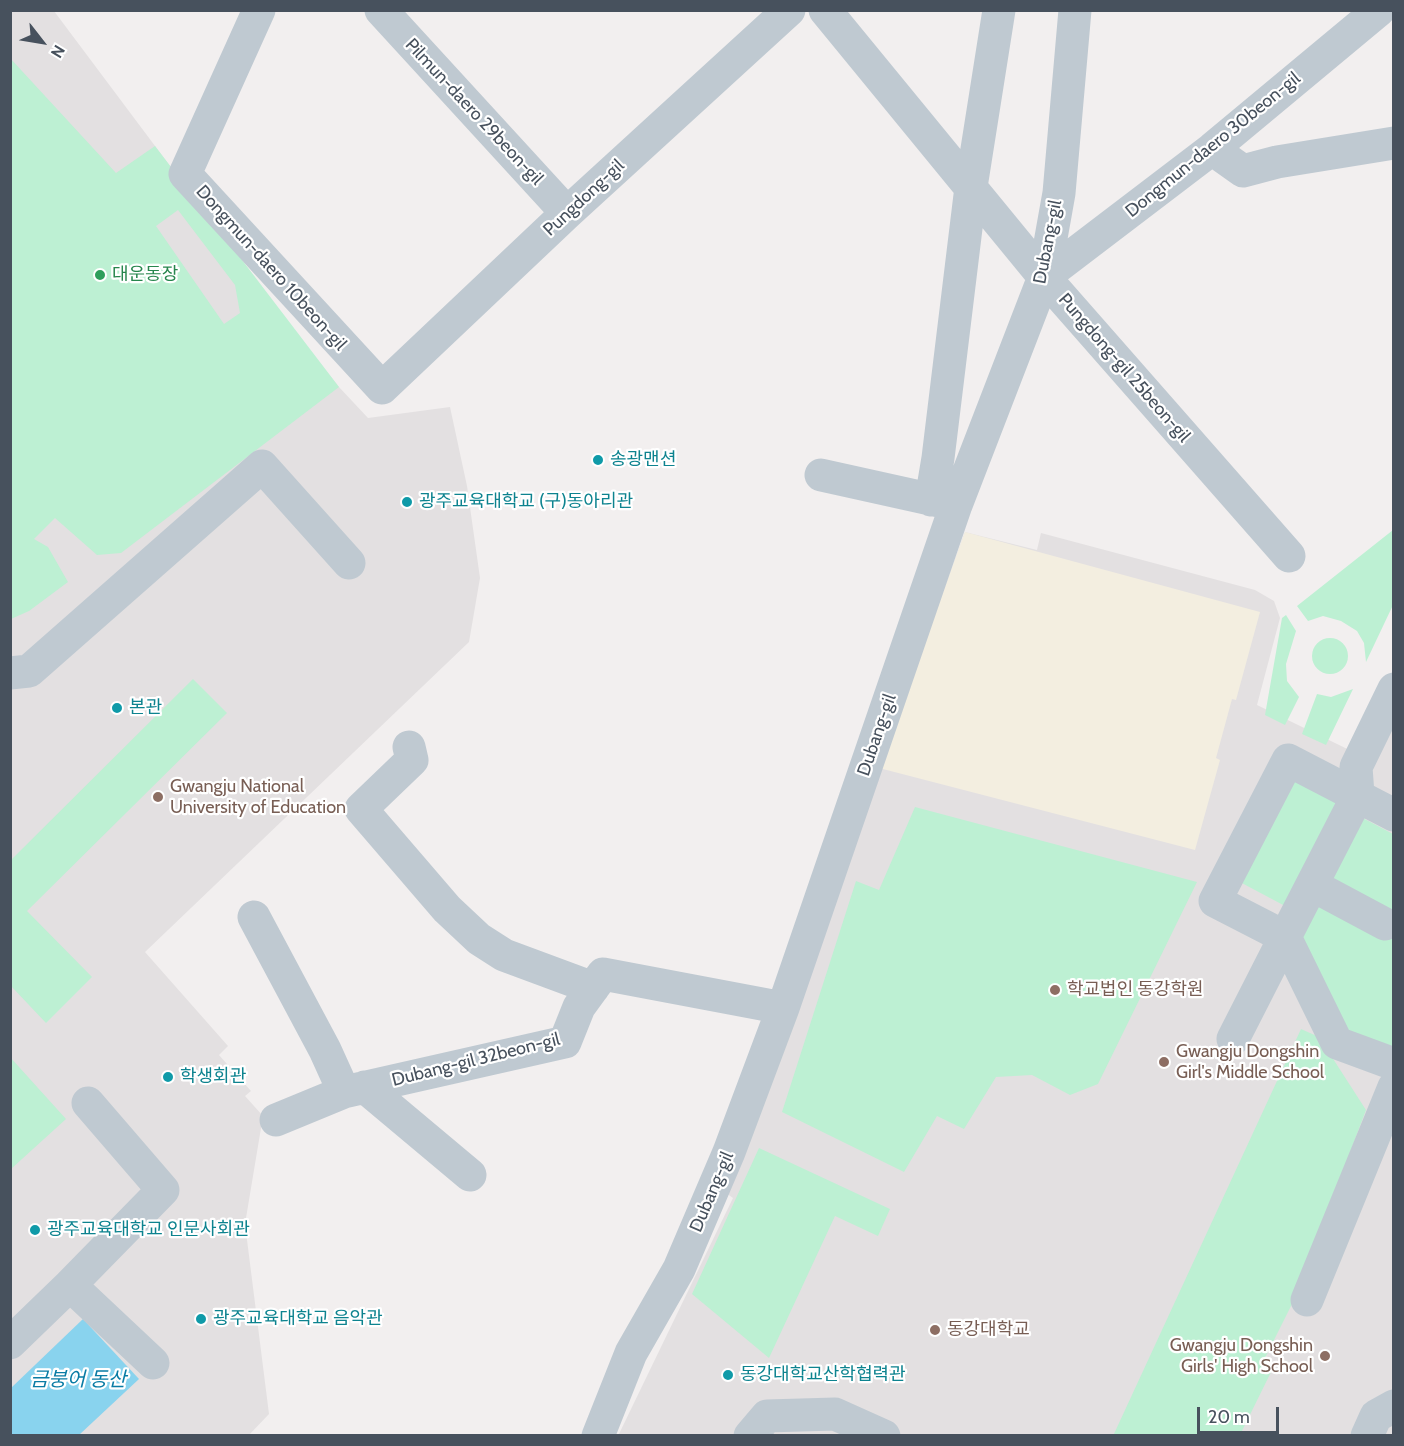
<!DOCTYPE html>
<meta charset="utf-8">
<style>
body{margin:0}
#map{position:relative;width:1404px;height:1446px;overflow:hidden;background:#f2efef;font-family:Cabin,sans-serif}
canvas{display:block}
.frame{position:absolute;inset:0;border:12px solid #47515d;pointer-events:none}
.north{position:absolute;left:12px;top:12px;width:60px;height:60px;-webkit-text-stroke:4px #fff;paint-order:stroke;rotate:121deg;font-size:16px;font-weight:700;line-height:24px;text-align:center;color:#47515d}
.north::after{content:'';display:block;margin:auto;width:21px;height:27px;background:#47515d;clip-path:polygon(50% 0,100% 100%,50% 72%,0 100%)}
.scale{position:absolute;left:1197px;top:1407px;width:82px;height:27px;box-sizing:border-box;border:3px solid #47515d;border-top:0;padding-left:8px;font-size:18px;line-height:21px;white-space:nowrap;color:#47515d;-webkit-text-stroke:4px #fff;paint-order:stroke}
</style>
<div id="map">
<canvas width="1404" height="1446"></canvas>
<div class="frame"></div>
<div class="north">N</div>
<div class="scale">20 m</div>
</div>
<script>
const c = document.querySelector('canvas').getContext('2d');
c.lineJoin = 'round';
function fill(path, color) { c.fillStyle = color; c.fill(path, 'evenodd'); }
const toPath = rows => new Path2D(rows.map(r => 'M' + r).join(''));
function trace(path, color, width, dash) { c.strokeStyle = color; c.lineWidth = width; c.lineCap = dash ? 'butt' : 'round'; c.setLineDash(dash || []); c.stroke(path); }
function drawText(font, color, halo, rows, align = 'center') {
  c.font = font + ' Cabin,"Noto Sans KR",sans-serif'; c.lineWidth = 4.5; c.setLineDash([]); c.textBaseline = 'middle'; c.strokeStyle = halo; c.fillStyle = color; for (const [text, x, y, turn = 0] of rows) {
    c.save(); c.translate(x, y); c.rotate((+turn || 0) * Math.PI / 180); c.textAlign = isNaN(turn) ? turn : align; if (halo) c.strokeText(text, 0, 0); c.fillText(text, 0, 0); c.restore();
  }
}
fill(toPath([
 [10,11,54,11,271,301,339,387,368,418,450,407,467,486,480,578,469,642,145,952,228,1046,219,1055,251,1091,245,1096,263,1116,245,1224,269,1414,249,1435,11,1435],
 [965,532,1037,550,1041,533,1255,590,1274,601,1280,618,1257,705,1374,762,1393,721,1393,1435,618,1436,733,1198,726,1193]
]), '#e3e0e1');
fill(toPath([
 [10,58,116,173,155,146,339,387,121,553,97,555,55,518,34,539,48,547,68,582,29,611,11,619],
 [178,210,235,285,240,313,224,324,156,226],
 [1393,530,1393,605,1366,662,1364,643,1357,631,1341,621,1323,616,1308,621,1297,606],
 [1286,615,1296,631,1286,664,1287,681,1299,697,1285,725,1265,715,1282,618],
 '1312 656a18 18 0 1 1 36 0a18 18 0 1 1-36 0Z',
 [193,679,227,713,27,911,92,977,46,1023,11,986,11,860],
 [1353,689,1326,745,1302,734,1317,694,1331,697],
 [1291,779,1339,803,1285,906,1238,881],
 [915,807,1197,882,1098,1084,1070,1095,1032,1075,996,1077,964,1129,937,1116,904,1172,782,1112,856,881,879,890],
 [1357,815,1393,834,1393,1055,1347,1041,1295,937],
 [1301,1029,1319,1037,1366,1110,1296,1296,1263,1362,1273,1368,1240,1435,1113,1436],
 [10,1057,66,1119,11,1169,10,1169],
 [759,1148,890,1209,878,1236,835,1216,769,1358,692,1294]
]), '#bdf0d3');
fill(toPath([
 [965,532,1260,612,1236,700,1232,699,1216,758,1220,760,1195,850,879,768]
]), '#f3eee0');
fill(toPath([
 [83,1319,139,1379,79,1435,11,1436,11,1388]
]), '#89d3ee');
trace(toPath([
 [259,10,185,174,382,388,567,213,789,10],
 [381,10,567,213],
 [825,10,1044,277,1289,556],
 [1212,149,1243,171,1277,162,1394,143],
 [1044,277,1212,149,1379,10],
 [821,475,952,504],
 [931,500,938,458,971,187,999,10],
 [10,673,29,671,262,466,349,563],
 [1394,689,1356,767,1358,795,1285,937,1337,1043,1394,1064],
 [409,747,412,760,361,809,447,909,479,939,504,955,593,988],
 [1312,885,1385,924],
 [254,917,325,1050,344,1092],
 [1233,1039,1285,937,1215,901,1288,760,1394,815],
 [365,1087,470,1175],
 [276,1120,344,1092,565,1042,579,1007,603,974,783,1008],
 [70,1285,163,1190,88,1103],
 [1307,1300,1394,1087],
 [10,1343,70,1285,153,1363],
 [598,1436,631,1353,679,1269,729,1152,783,1008,956,505,1044,277,1059,193,1075,10],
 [750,1436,767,1416,835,1414,884,1436],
 [1367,1436,1376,1416,1394,1406]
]), '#bfc9d1', 33);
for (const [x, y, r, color] of [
 [100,275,6,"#2e9e5b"],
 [598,460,6,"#0f9aa8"],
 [407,502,6,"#0f9aa8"],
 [117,708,6,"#0f9aa8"],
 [158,797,6,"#8d6e63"],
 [1055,990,6,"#8d6e63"],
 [1164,1062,6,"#8d6e63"],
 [168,1077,6,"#0f9aa8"],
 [35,1230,6,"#0f9aa8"],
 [201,1319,6,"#0f9aa8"],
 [935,1330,6,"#8d6e63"],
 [1325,1356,6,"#8d6e63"],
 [728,1375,6,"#0f9aa8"]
]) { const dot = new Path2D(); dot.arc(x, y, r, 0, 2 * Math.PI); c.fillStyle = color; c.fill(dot); trace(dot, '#fff', 2); }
drawText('18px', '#47515d', '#fff', [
 ["Pilmun-daero 29beon-gil",474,112,47],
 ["Dongmun-daero 30beon-gil",1213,145,-39],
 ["Pungdong-gil",584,198,-43],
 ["Dubang-gil",1048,242,-79],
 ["Dongmun-daero 10beon-gil",271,268,48],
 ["Pungdong-gil 25beon-gil",1124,368,49],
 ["Dubang-gil",877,735,-71],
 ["Dubang-gil 32beon-gil",476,1060,-14],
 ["Dubang-gil",712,1192,-67]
]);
drawText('18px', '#27864d', '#fff', [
 ["대운동장",112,275]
], 'left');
drawText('18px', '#0d838f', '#fff', [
 ["송광맨션",610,460],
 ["광주교육대학교 (구)동아리관",419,502],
 ["본관",129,708],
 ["학생회관",180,1077],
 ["광주교육대학교 인문사회관",47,1230],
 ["광주교육대학교 음악관",213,1319],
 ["동강대학교산학협력관",740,1375]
], 'left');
drawText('18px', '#785e54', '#fff', [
 ["Gwangju National",170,787],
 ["University of Education",170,808],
 ["학교법인 동강학원",1067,990],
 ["Gwangju Dongshin",1176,1052],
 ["Girl's Middle School",1176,1073],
 ["동강대학교",947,1330],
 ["Gwangju Dongshin",1313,1346,"right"],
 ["Girls' High School",1313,1367,"right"]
], 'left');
drawText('italic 20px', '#0a7ca5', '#fff', [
 ["금붕어 동산",78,1380]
]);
</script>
